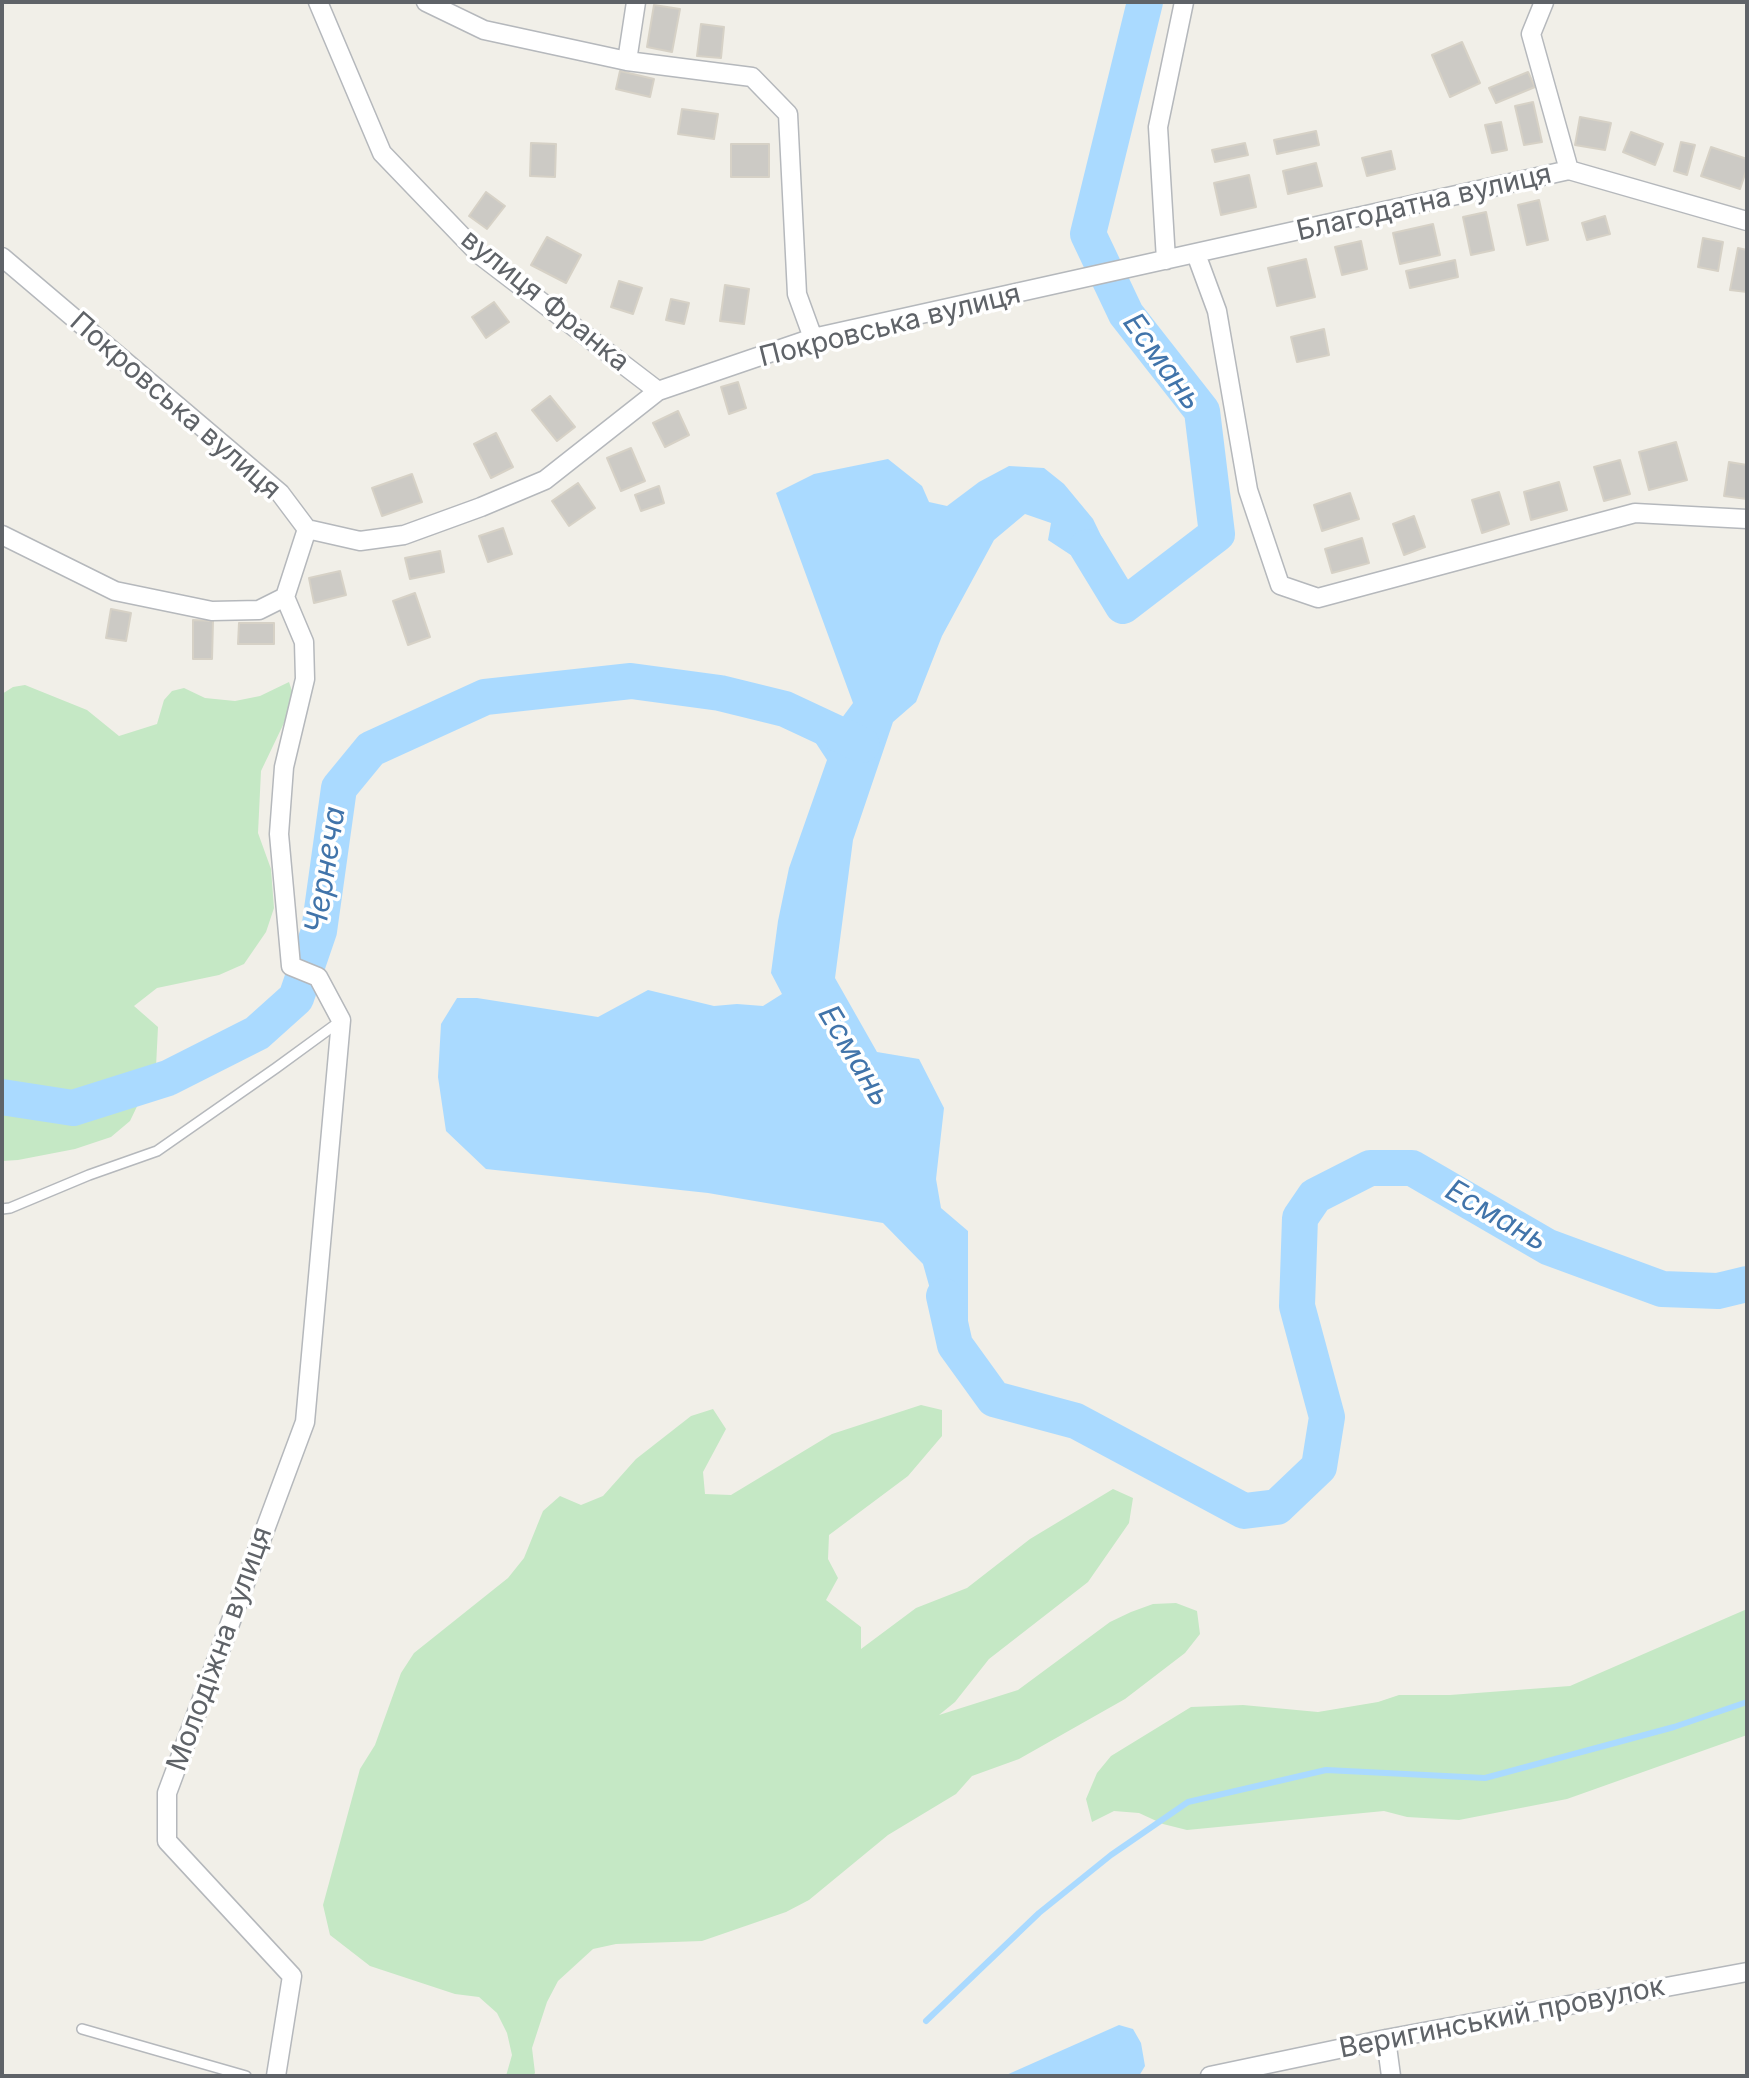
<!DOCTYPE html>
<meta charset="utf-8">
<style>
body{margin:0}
#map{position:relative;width:1749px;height:2078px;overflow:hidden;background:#f1efe8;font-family:Inter,sans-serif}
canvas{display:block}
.frame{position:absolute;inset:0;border:4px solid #5f6368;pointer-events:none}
</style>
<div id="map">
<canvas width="1749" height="2078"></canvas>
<div class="frame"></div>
</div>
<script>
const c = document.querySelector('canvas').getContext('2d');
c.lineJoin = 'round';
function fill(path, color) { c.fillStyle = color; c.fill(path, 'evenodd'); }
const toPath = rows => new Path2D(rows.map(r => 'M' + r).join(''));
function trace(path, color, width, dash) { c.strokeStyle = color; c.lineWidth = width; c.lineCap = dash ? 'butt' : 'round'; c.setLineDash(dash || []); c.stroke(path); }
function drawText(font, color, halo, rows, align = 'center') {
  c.font = font + ' Inter,sans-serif'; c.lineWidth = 7; c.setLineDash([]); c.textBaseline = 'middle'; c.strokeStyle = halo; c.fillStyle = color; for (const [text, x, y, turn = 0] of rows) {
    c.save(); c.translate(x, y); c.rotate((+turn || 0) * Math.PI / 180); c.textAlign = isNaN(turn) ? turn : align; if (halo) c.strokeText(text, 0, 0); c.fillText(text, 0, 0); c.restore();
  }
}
fill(toPath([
 [289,682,295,700,261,771,258,833,271,869,274,908,266,932,244,964,219,975,157,988,134,1006,158,1027,156,1067,130,1121,111,1137,75,1149,18,1160,2,1161,2,694,13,687,25,685,87,710,119,736,157,724,164,700,172,691,184,688,205,698,235,701,260,696],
 [921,1405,942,1410,942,1436,908,1476,829,1535,828,1559,838,1578,826,1600,861,1627,861,1649,916,1608,967,1588,1030,1539,1113,1489,1133,1498,1129,1523,1088,1582,989,1659,955,1702,939,1715,1018,1690,1110,1622,1131,1612,1153,1604,1176,1603,1197,1611,1200,1634,1185,1653,1125,1699,1019,1759,972,1776,956,1794,888,1835,809,1900,786,1912,702,1941,616,1944,593,1949,558,1981,547,2002,532,2048,535,2073,533,2076,506,2076,512,2055,507,2033,497,2013,479,1997,455,1994,370,1966,330,1935,323,1905,360,1769,375,1745,401,1673,414,1653,508,1578,524,1558,543,1511,560,1496,581,1505,603,1496,636,1459,691,1416,713,1409,726,1429,703,1472,705,1494,731,1495,832,1434],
 [1747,1609,1747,1735,1567,1799,1459,1820,1407,1817,1384,1811,1187,1830,1163,1824,1139,1813,1114,1811,1092,1822,1086,1799,1097,1773,1111,1756,1191,1707,1243,1705,1318,1712,1378,1702,1399,1695,1450,1695,1570,1686]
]), '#c5e8c5');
fill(toPath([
 [888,459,922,486,929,502,947,506,979,482,1009,466,1044,468,1064,484,1093,519,1107,548,1112,588,1089,567,1048,540,1051,523,1025,514,994,540,942,636,916,702,893,722,853,840,835,978,877,1052,919,1059,944,1108,936,1179,941,1208,968,1231,968,1334,955,1345,937,1314,923,1264,883,1223,708,1193,486,1169,446,1131,438,1077,441,1024,457,998,477,998,598,1017,648,990,714,1006,737,1004,763,1006,782,994,771,973,778,921,789,868,827,760,810,734,833,730,853,703,776,493,814,474],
 [1119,2025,1133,2029,1141,2043,1145,2066,1139,2076,1004,2076]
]), '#aadaff');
trace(toPath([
 [926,2021,1039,1913,1111,1855,1188,1802,1326,1770,1485,1778,1674,1727,1747,1702]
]), '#aadaff', 6);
trace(toPath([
 [1087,547,1123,606,1217,534,1202,411,1126,314,1088,234,1145,2],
 [2,1097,73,1108,168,1078,257,1033,296,998,319,931,339,788,371,749,485,697,631,681,720,693,785,709,862,745],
 [944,1296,955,1345,994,1399,1076,1421,1244,1511,1277,1507,1319,1467,1327,1417,1297,1306,1300,1218,1315,1196,1370,1168,1412,1168,1548,1247,1662,1289,1718,1291,1747,1284]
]), '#aadaff', 36);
const building = toPath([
 [654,5,680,9,672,52,647,47,654,5],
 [701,24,724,27,721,58,697,56,701,24],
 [1462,42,1480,83,1450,97,1432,55,1462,42],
 [620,71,654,79,650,97,616,89,620,71],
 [1528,72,1535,87,1496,103,1489,88,1528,72],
 [1533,102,1542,142,1524,145,1515,106,1533,102],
 [682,109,718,114,714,139,678,134,682,109],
 [1580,117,1611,123,1605,150,1575,145,1580,117],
 [1501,122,1507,150,1492,153,1485,125,1501,122],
 [1316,131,1319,145,1277,154,1274,140,1316,131],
 [1631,132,1663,144,1655,165,1623,152,1631,132],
 [1681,142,1695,145,1687,175,1674,171,1681,142],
 [531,143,556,144,555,177,530,176,531,143],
 [1245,143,1248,155,1215,162,1212,150,1245,143],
 [731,144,769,144,769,177,731,177,731,144],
 [1711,147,1747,159,1747,168,1740,189,1701,176,1711,147],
 [1391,151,1395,169,1367,176,1362,158,1391,151],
 [1316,163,1322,186,1288,194,1283,171,1316,163],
 [1249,175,1256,207,1221,215,1214,183,1249,175],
 [486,192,505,206,487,229,469,216,486,192],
 [1539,200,1548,240,1527,245,1518,205,1539,200],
 [1486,212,1494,250,1471,255,1463,217,1486,212],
 [1605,216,1610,234,1587,240,1582,223,1605,216],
 [1433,224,1440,255,1400,264,1393,233,1433,224],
 [547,237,581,255,566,283,531,265,547,237],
 [1703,238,1723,242,1718,271,1698,267,1703,238],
 [1361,241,1367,269,1342,275,1335,247,1361,241],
 [1738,248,1747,250,1747,292,1730,290,1738,248],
 [1306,259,1315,297,1277,306,1268,268,1306,259],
 [1455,260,1458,277,1410,288,1406,271,1455,260],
 [619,281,642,288,633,314,611,307,619,281],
 [725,285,749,289,744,324,720,321,725,285],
 [671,299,689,303,684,324,666,320,671,299],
 [494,302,509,322,486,338,472,317,494,302],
 [1324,329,1329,355,1297,362,1291,337,1324,329],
 [738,382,746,408,729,414,721,387,738,382],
 [550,396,575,427,557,441,532,410,550,396],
 [678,411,689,435,665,447,653,423,678,411],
 [496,433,513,467,491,478,474,444,496,433],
 [1676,442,1687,480,1649,490,1639,452,1676,442],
 [631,448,645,481,621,491,607,458,631,448],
 [1620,460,1630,494,1604,501,1594,467,1620,460],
 [1729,462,1747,465,1747,499,1724,496,1729,462],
 [412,474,422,502,382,516,372,488,412,474],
 [1559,482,1567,510,1531,520,1524,492,1559,482],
 [578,483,595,508,569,526,552,501,578,483],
 [659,486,664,503,641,511,635,495,659,486],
 [1499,492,1509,524,1482,533,1472,500,1499,492],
 [1350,493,1359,519,1322,531,1314,505,1350,493],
 [1414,516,1425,547,1404,555,1393,524,1414,516],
 [503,528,512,554,488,562,479,536,503,528],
 [1362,538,1369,563,1332,573,1325,549,1362,538],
 [440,551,444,572,410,579,405,558,440,551],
 [340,571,346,595,314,603,309,578,340,571],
 [415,593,430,637,408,645,393,601,415,593],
 [111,609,131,613,126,641,106,638,111,609],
 [193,620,213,621,212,659,193,659,193,620],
 [239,623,274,623,274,644,238,644,239,623]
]);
fill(building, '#cccac5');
trace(building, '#d6d1c6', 2);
const service = toPath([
 [2,1209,10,1208,89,1175,157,1151,276,1068,339,1022],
 [82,2029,246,2076]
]);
const minor = toPath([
 [318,2,382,153,480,255,658,391],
 [426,2,484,30,627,61,752,77,788,114,797,294,813,338],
 [1544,2,1531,34,1569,170],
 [627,61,636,2],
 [1196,254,1217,311,1248,490,1280,585,1318,598,1635,513,1747,519],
 [2,257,280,493,307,529,360,541,404,535,481,507,545,480,658,391,813,338,1569,170,1747,221],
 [1166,260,1158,127,1184,2],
 [2,535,115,591,212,611,259,610,285,597],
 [1386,2039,1391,2076],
 [276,2076,292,1976,167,1841,167,1793,305,1422,341,1020,318,977,291,966,279,834,284,767,305,679,304,642,285,597,307,529],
 [1210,2076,1386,2039,1747,1972]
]);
trace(service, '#b5b8bc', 12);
trace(minor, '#b5b8bc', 21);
trace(service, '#fff', 9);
trace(minor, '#fff', 18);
drawText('28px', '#5f6368', '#fff', [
 ["Благодатна вулиця",1424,203,-13],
 ["вулиця Франка",545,301,39],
 ["Покровська вулиця",890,326,-14],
 ["Покровська вулиця",175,406,41],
 ["Молодіжна вулиця",220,1649,-70],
 ["Веригинський провулок",1502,2018,-11]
]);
drawText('italic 30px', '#4174aa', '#fff', [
 ["Есмань",1162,362,54],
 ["Чернеча",326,870,-81],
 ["Есмань",854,1056,59],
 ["Есмань",1496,1216,30]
]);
</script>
